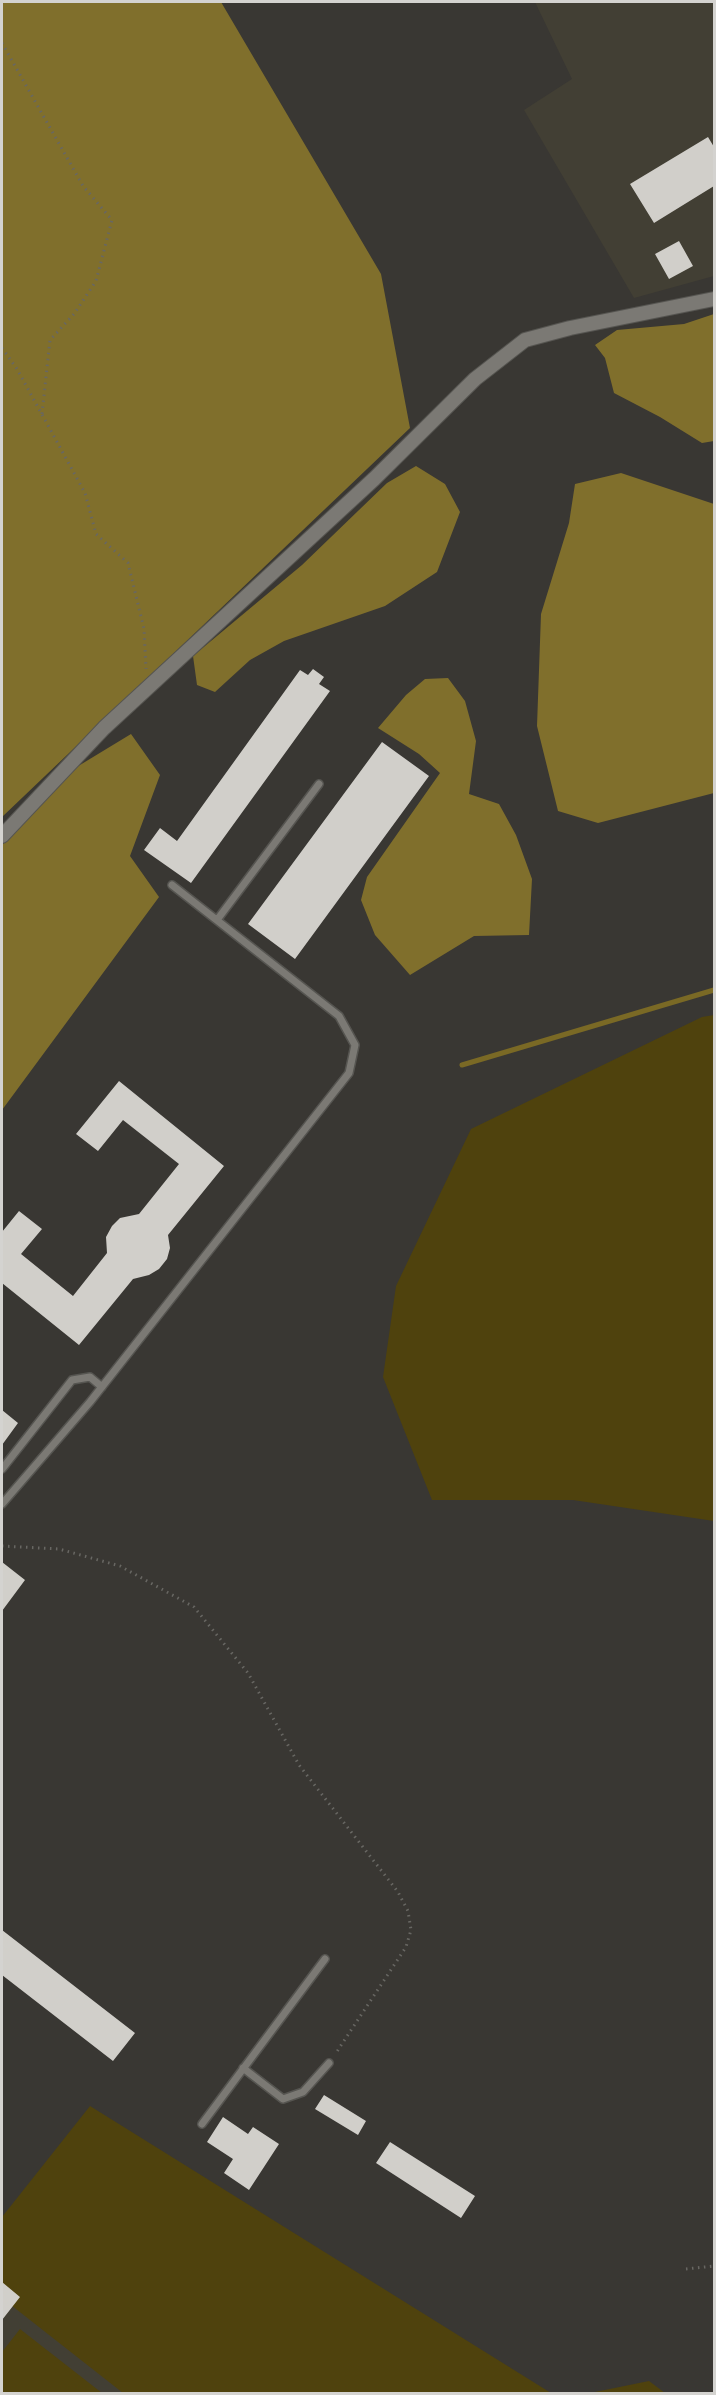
<!DOCTYPE html>
<style>
body{margin:0}
#map{position:relative;width:716px;height:2395px;overflow:hidden;background:#393733;font-family:"Libre Baskerville",serif}
canvas{display:block}
.frame{position:absolute;inset:0;border:3px solid #d4d3d0;pointer-events:none}
</style>
<div id="map">
<canvas width="716" height="2395"></canvas>
<div class="frame"></div>
</div>
<script>
const c = document.querySelector('canvas').getContext('2d');
c.lineJoin = 'round';
function fill(path, color) { c.fillStyle = color; c.fill(path, 'evenodd'); }
const toPath = rows => new Path2D(rows.map(r => 'M' + r).join(''));
function trace(path, color, width, dash) { c.strokeStyle = color; c.lineWidth = width; c.lineCap = dash ? 'butt' : 'round'; c.setLineDash(dash || []); c.stroke(path); }
fill(toPath([
 [535,2,714,2,714,276,634,298,524,110,572,79],
 [2,2290,133,2393,2,2393]
]), '#423f34');
fill(toPath([
 [714,1015,714,1521,573,1500,432,1500,383,1377,396,1286,471,1129,702,1017],
 [90,2106,551,2393,123,2393,2,2298,2,2217],
 [20,2329,102,2393,2,2393,2,2352],
 [649,2381,665,2393,590,2393]
]), '#4f420d');
fill(toPath([
 [2,2,221,2,381,274,410,428,2,817],
 [714,314,714,441,702,443,660,417,614,393,605,358,595,345,617,330,684,324],
 [416,466,445,484,460,512,437,572,385,606,284,641,250,660,215,692,197,685,193,656,302,565,387,483],
 [621,473,714,504,714,793,598,823,558,811,537,726,541,614,569,523,575,484],
 [448,678,465,701,476,741,469,794,499,804,516,835,532,879,529,935,474,936,410,975,375,935,361,900,367,877,440,773,419,754,378,728,406,695,425,679],
 [131,734,160,775,130,856,159,897,2,1110,2,845,75,768]
]), '#806f2c');
trace(toPath([
 [462,1065,714,990]
]), '#7a6925', 5);
fill(toPath([
 [708,137,714,147,714,186,654,223,630,184],
 [679,241,693,266,669,279,655,254],
 [313,669,324,677,319,684,330,691,191,883,144,850,160,828,177,841,300,670,308,675],
 [382,742,429,776,295,959,248,924],
 [119,1081,224,1166,168,1235,170,1248,167,1259,159,1269,149,1275,133,1279,79,1345,2,1283,2,1232,19,1211,42,1229,21,1254,73,1296,107,1253,106,1237,112,1226,120,1218,139,1214,179,1164,123,1120,98,1151,76,1134],
 [2,1410,18,1423,2,1445],
 [2,1562,25,1580,2,1611],
 [2,1930,135,2033,113,2061,2,1975],
 [324,2095,366,2121,358,2135,315,2109],
 [223,2117,248,2134,253,2127,279,2144,249,2190,224,2173,233,2159,207,2142],
 [390,2142,475,2196,461,2218,376,2163],
 [2,2282,20,2297,2,2320]
]), '#d1cfca');
const service = toPath([
 [217,920,319,784],
 [2,1469,72,1380,90,1377,102,1387],
 [2,1504,90,1402,349,1073,355,1045,339,1016,172,885],
 [243,2068,283,2099,303,2092,329,2063],
 [202,2124,325,1959]
]);
const minor = toPath([
 [2,836,104,728,374,479,475,379,525,340,570,328,714,299]
]);
trace(service, '#565551', 10);
trace(minor, '#565551', 16);
trace(toPath([
 [2,43,83,186,112,220,96,281,74,314,50,340,42,414],
 [2,348,17,369,85,493,96,534,128,563,144,629,146,669],
 [2,1546,59,1549,120,1566,194,1607,248,1673,299,1765,398,1892,408,1911,411,1930,406,1947,336,2053],
 [686,2269,714,2266]
]), '#686763', 3, [1.5, 4.5]);
trace(service, '#7b7974', 7);
trace(minor, '#7b7974', 14);
</script>
